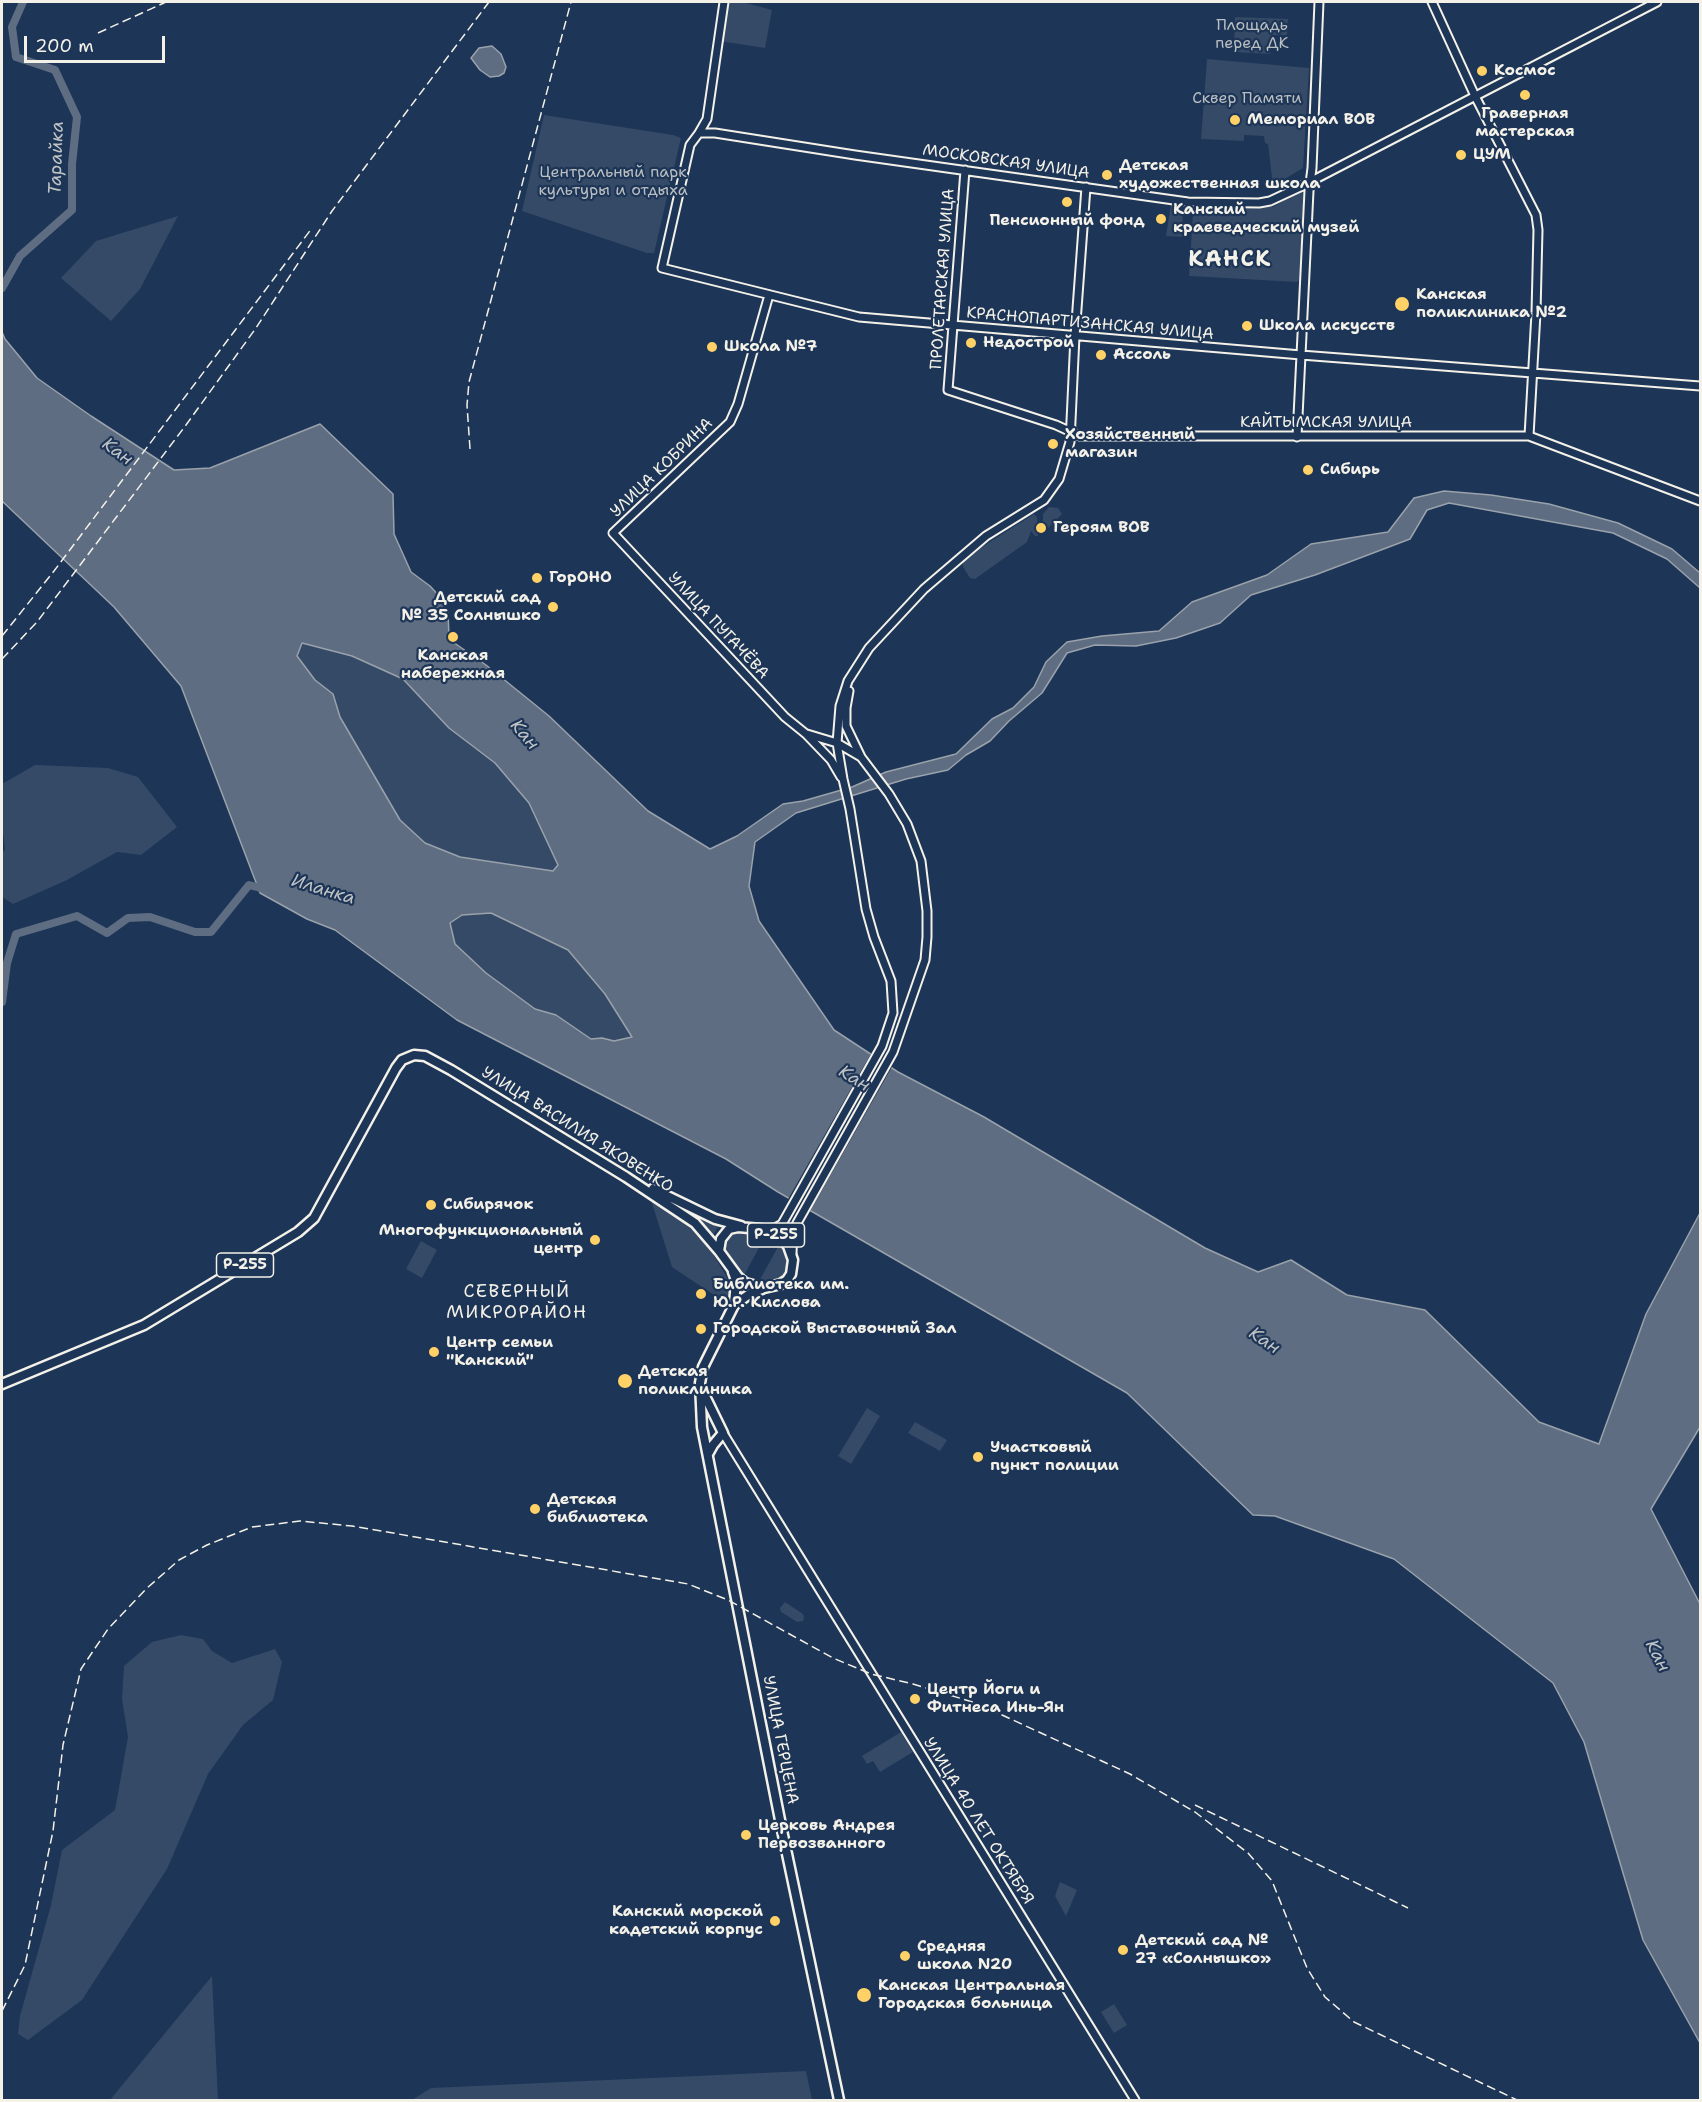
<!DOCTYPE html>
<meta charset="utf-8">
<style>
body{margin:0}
#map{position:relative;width:1702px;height:2102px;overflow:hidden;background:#1d3557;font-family:"Shantell Sans",sans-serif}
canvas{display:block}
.frame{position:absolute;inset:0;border:3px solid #f4f1e8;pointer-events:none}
.scale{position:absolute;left:24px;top:36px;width:141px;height:27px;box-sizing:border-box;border:3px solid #f4f1e8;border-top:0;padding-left:8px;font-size:18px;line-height:21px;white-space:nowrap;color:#f4f1e8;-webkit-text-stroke:4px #1d3557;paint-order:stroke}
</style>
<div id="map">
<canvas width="1702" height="2102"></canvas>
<div class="frame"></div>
<div class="scale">200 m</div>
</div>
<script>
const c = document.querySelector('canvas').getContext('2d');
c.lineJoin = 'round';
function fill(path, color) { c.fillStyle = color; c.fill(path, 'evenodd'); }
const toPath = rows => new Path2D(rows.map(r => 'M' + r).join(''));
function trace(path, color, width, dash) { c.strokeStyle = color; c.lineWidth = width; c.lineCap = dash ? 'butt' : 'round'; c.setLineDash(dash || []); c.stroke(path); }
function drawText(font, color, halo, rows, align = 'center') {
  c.font = font + ' "Shantell Sans",sans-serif'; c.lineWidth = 4.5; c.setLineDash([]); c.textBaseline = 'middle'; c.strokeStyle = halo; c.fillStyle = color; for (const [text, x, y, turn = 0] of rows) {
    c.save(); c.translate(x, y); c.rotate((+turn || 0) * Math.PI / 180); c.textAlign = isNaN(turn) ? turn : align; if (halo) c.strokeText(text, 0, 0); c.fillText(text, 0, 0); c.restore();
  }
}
fill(toPath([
 [730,2,742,2,772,10,765,48,719,41,727,5],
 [1235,17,1288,19,1287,35,1271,35,1270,54,1234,52],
 [1207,59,1309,68,1303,168,1273,186,1268,144,1265,143,1264,136,1244,135,1244,141,1201,139],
 [544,115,673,135,681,138,654,253,647,253,522,211],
 [1304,188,1307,191,1302,278,1300,280,1297,282,1189,276,1193,213,1197,207,1273,207],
 [1171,204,1179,206,1183,212,1182,237,1166,236],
 [178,216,140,289,111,321,61,278,96,241],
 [1049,507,1058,508,1062,514,1046,530,1043,527,1043,514],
 [1034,514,1037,517,1038,536,1035,536,1031,531,1027,542,975,579,970,578,963,567,963,559],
 [302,643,352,656,403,679,449,728,495,763,529,803,559,865,553,871,460,857,425,843,400,820,340,717,333,694,315,680,296,656],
 [35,765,108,768,138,777,177,827,141,855,117,852,67,880,13,904,2,897,2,854,5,849,2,824,2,784],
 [491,913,568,950,605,994,632,1037,614,1041,602,1038,591,1039,556,1015,535,1009,486,973,455,944,449,924,462,915],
 [644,1186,720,1224,713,1235,702,1224],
 [651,1200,702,1236,727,1277,731,1290,727,1301,723,1301,672,1267],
 [737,1230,756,1232,766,1235,743,1277,724,1251,725,1240,731,1232],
 [421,1241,437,1250,422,1278,406,1269],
 [779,1245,788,1259,788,1270,785,1276,779,1281,758,1283],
 [867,1408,880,1416,851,1464,838,1456],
 [915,1422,947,1440,940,1451,908,1433],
 [785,1602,803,1614,804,1618,803,1621,797,1622,781,1612,780,1608],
 [181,1635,203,1639,212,1651,232,1663,275,1649,282,1662,273,1700,243,1725,208,1774,167,1869,82,2000,28,2040,18,2034,20,2016,51,1905,62,1850,115,1810,128,1737,122,1699,124,1666,152,1642],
 [901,1732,913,1752,880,1772,873,1761,867,1764,862,1756],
 [1060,1882,1077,1890,1066,1916,1055,1896],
 [212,1976,218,2100,110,2100],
 [1114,2004,1127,2025,1114,2033,1101,2012],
 [806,2071,812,2100,412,2100,431,2088]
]), '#354a67');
const water = toPath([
 [492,46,501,54,506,67,504,73,499,76,490,77,480,70,471,58,479,48,492,46],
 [2,332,5,339,37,378,91,416,174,470,210,468,320,424,393,494,394,534,411,572,430,586,442,599,448,611,449,637,453,642,486,665,549,716,648,811,710,849,737,836,783,804,803,801,852,787,886,772,956,754,992,719,1013,708,1034,687,1046,662,1067,642,1102,636,1159,631,1192,602,1267,575,1311,544,1388,532,1414,498,1444,491,1491,495,1549,504,1618,523,1672,549,1700,573,1700,588,1667,559,1613,533,1449,503,1427,510,1410,539,1315,575,1251,595,1220,623,1176,638,1136,646,1095,645,1067,653,1042,693,1009,721,990,741,966,755,948,770,906,779,796,813,755,842,749,886,759,921,834,1030,898,1072,984,1117,1205,1248,1258,1272,1291,1260,1347,1295,1425,1310,1539,1422,1599,1444,1646,1314,1700,1213,1700,1427,1651,1509,1700,1604,1700,2043,1643,1940,1584,1742,1553,1683,1394,1559,1275,1516,1253,1515,1127,1393,778,1192,726,1159,457,1020,335,930,307,919,260,893,181,686,114,607,2,501,2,332],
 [302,643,352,656,403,679,449,728,495,763,529,803,558,865,553,871,460,857,425,843,400,820,340,717,333,694,315,680,297,656,302,643],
 [491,913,568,950,605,994,632,1037,614,1041,602,1038,591,1039,556,1015,535,1009,486,973,455,944,450,923,462,915,491,913]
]);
fill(water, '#5e6d82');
trace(water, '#9aa2ab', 1.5);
fill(toPath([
 [872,1052,893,1065,809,1213,787,1201]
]), '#1d3557');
trace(toPath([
 [2,288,20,256,72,210,72,164,77,117,55,70,16,57,12,27,23,2],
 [2,1002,7,963,16,934,77,916,107,933,128,918,150,917,195,932,211,932,249,885,268,890]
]), '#5e6d82', 8);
const secondary = toPath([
 [724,2,707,119,699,133,690,145,662,268,859,317,1301,355,1700,386],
 [1432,2,1475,96,1536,215,1538,230,1536,313,1529,436],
 [699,133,715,133,855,155,1188,202,1259,203,1270,201,1300,187,1657,2],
 [965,170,948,390,1056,425,1080,436,1529,436,1700,501],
 [769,295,738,404,730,422,613,533,785,717,806,734,831,760,841,777],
 [1297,437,1309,191,1312,168,1319,2],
 [849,691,846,708,846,726,861,757],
 [761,1229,775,1228,782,1224,786,1217,882,1046,893,1013,891,981,874,937,866,909,850,809,843,779,837,743,840,706,848,681,869,648,924,589,986,536,1044,500,1059,479,1070,442,1075,336,1086,187],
 [792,1253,793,1232,797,1223,893,1052,925,960,927,937,927,911,921,861,907,824,889,794,861,757,837,743,807,734],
 [723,1433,1135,2100]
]);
const primary = toPath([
 [653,1189,715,1219,741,1226],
 [738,1227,761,1229,781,1238,788,1246,793,1260,791,1274,787,1280,781,1284,764,1288,745,1283,738,1277,719,1251,721,1239,729,1229,738,1227],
 [733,1272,736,1280,734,1305,703,1367,700,1383,702,1427,783,1835,839,2100],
 [734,1305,751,1293,762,1289],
 [2,1384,144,1325,298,1232,314,1218,396,1068,402,1060,414,1055,425,1056,451,1070,626,1177,695,1223,719,1251],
 [702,1390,723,1433,713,1445,708,1454]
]);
trace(secondary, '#f4f1e8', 11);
trace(primary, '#f4f1e8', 13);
trace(secondary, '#1d3557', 7);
trace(primary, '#1d3557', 8);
trace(toPath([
 [98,33,166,2],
 [470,449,467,405,469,382,571,2],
 [2,636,54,571,312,228],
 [2,659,37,622,186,425,256,328,332,211,489,2],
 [1195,1805,1408,1908],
 [2,2011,25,1965,53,1831,63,1745,81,1669,108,1629,146,1589,179,1560,207,1545,252,1527,300,1521,352,1526,688,1584,728,1600,833,1658,871,1674,913,1684,976,1703,1130,1774,1195,1812,1248,1853,1272,1881,1307,1968,1325,1997,1354,2022,1517,2100]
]), '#f4f1e8', 1.5, [9, 4.5]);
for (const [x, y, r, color] of [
 [1482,71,6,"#ffd166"],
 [1525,95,6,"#ffd166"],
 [1235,120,6,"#ffd166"],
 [1461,155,6,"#ffd166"],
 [1107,175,6,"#ffd166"],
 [1067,202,6,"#ffd166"],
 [1161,219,6,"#ffd166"],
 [1402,304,8,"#ffd166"],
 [1247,326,6,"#ffd166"],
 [971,343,6,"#ffd166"],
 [712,347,6,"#ffd166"],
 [1101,355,6,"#ffd166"],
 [1053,444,6,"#ffd166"],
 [1308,470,6,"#ffd166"],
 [1041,528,6,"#ffd166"],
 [537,578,6,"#ffd166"],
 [553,607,6,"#ffd166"],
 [453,637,6,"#ffd166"],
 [431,1205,6,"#ffd166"],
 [595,1240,6,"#ffd166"],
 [701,1294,6,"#ffd166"],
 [701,1329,6,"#ffd166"],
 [434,1352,6,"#ffd166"],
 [625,1381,8,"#ffd166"],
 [978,1457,6,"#ffd166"],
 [535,1509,6,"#ffd166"],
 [915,1699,6,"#ffd166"],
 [746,1835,6,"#ffd166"],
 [775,1921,6,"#ffd166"],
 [1123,1950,6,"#ffd166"],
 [905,1956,6,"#ffd166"],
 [864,1995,8,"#ffd166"]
]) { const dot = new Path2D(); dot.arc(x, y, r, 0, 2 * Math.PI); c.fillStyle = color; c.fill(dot); trace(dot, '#1d3557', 2); }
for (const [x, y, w] of [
 [776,1235,57],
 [245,1265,57]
]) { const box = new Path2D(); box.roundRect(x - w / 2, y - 12, w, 24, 4.5); c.fillStyle = '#1d3557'; c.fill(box); trace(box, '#f4f1e8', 1.5); }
drawText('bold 15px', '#f4f1e8', null, [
 ["Р-255",776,1235],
 ["Р-255",245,1265]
]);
drawText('16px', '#bbbfc1', '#1d3557', [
 ["Площадь",1252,26],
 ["перед ДК",1252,44],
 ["Сквер Памяти",1247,99],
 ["Центральный парк",613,173],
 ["культуры и отдыха",613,191]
]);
drawText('bold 16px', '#f4f1e8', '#1d3557', [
 ["Космос",1494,71],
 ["Граверная",1525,114,"center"],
 ["мастерская",1525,132,"center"],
 ["Мемориал ВОВ",1247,120],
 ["ЦУМ",1473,155],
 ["Детская",1119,166],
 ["художественная школа",1119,184],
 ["Канский",1173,210],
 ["краеведческий музей",1173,228],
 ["Пенсионный фонд",1067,221,"center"],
 ["Канская",1416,295],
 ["поликлиника №2",1416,313],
 ["Школа искусств",1259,326],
 ["Недострой",983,343],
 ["Школа №7",724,347],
 ["Ассоль",1113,355],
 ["Хозяйственный",1065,435],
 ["магазин",1065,453],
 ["Сибирь",1320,470],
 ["Героям ВОВ",1053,528],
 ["ГорОНО",549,578],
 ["Детский сад",541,598,"right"],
 ["№ 35 Солнышко",541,616,"right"],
 ["Канская",453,656,"center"],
 ["набережная",453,674,"center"],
 ["Сибирячок",443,1205],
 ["Многофункциональный",583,1231,"right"],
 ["центр",583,1249,"right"],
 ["Библиотека им.",713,1285],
 ["Ю.Р. Кислова",713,1303],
 ["Городской Выставочный Зал",713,1329],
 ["Центр семьи",446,1343],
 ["\"Канский\"",446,1361],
 ["Детская",638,1372],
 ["поликлиника",638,1390],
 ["Участковый",990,1448],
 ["пункт полиции",990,1466],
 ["Детская",547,1500],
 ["библиотека",547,1518],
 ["Центр Йоги и",927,1690],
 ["Фитнеса Инь-Ян",927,1708],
 ["Церковь Андрея",758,1826],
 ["Первозванного",758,1844],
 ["Канский морской",763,1912,"right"],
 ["кадетский корпус",763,1930,"right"],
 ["Детский сад №",1135,1941],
 ["27 «Солнышко»",1135,1959],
 ["Средняя",917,1947],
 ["школа N20",917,1965],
 ["Канская Центральная",878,1986],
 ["Городская больница",878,2004]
], 'left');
drawText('16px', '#f4f1e8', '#1d3557', [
 ["МОСКОВСКАЯ УЛИЦА",1006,162,8],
 ["ПРОЛЕТАРСКАЯ УЛИЦА",943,279,-86],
 ["КРАСНОПАРТИЗАНСКАЯ УЛИЦА",1090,324,5],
 ["КАЙТЫМСКАЯ УЛИЦА",1326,423],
 ["УЛИЦА КОБРИНА",662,468,-44],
 ["УЛИЦА ПУГАЧЁВА",718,626,47],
 ["УЛИЦА ВАСИЛИЯ ЯКОВЕНКО",577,1130,32],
 ["УЛИЦА ГЕРЦЕНА",780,1740,79],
 ["УЛИЦА 40 ЛЕТ ОКТЯБРЯ",978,1821,58]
]);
drawText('italic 18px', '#c0c3c4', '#1d3557', [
 ["Тарайка",57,158,-88],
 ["Кан",117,452,36],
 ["Кан",524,735,50],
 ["Иланка",323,890,17],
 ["Кан",854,1079,32],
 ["Кан",1264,1341,34],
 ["Кан",1657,1656,63]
]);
c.letterSpacing = '1.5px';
drawText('18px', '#f4f1e8', '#1d3557', [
 ["СЕВЕРНЫЙ",517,1292],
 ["МИКРОРАЙОН",517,1313]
]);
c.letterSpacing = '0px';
c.letterSpacing = '1.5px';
drawText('bold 22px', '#f4f1e8', '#1d3557', [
 ["КАНСК",1230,260]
]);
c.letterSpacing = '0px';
</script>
